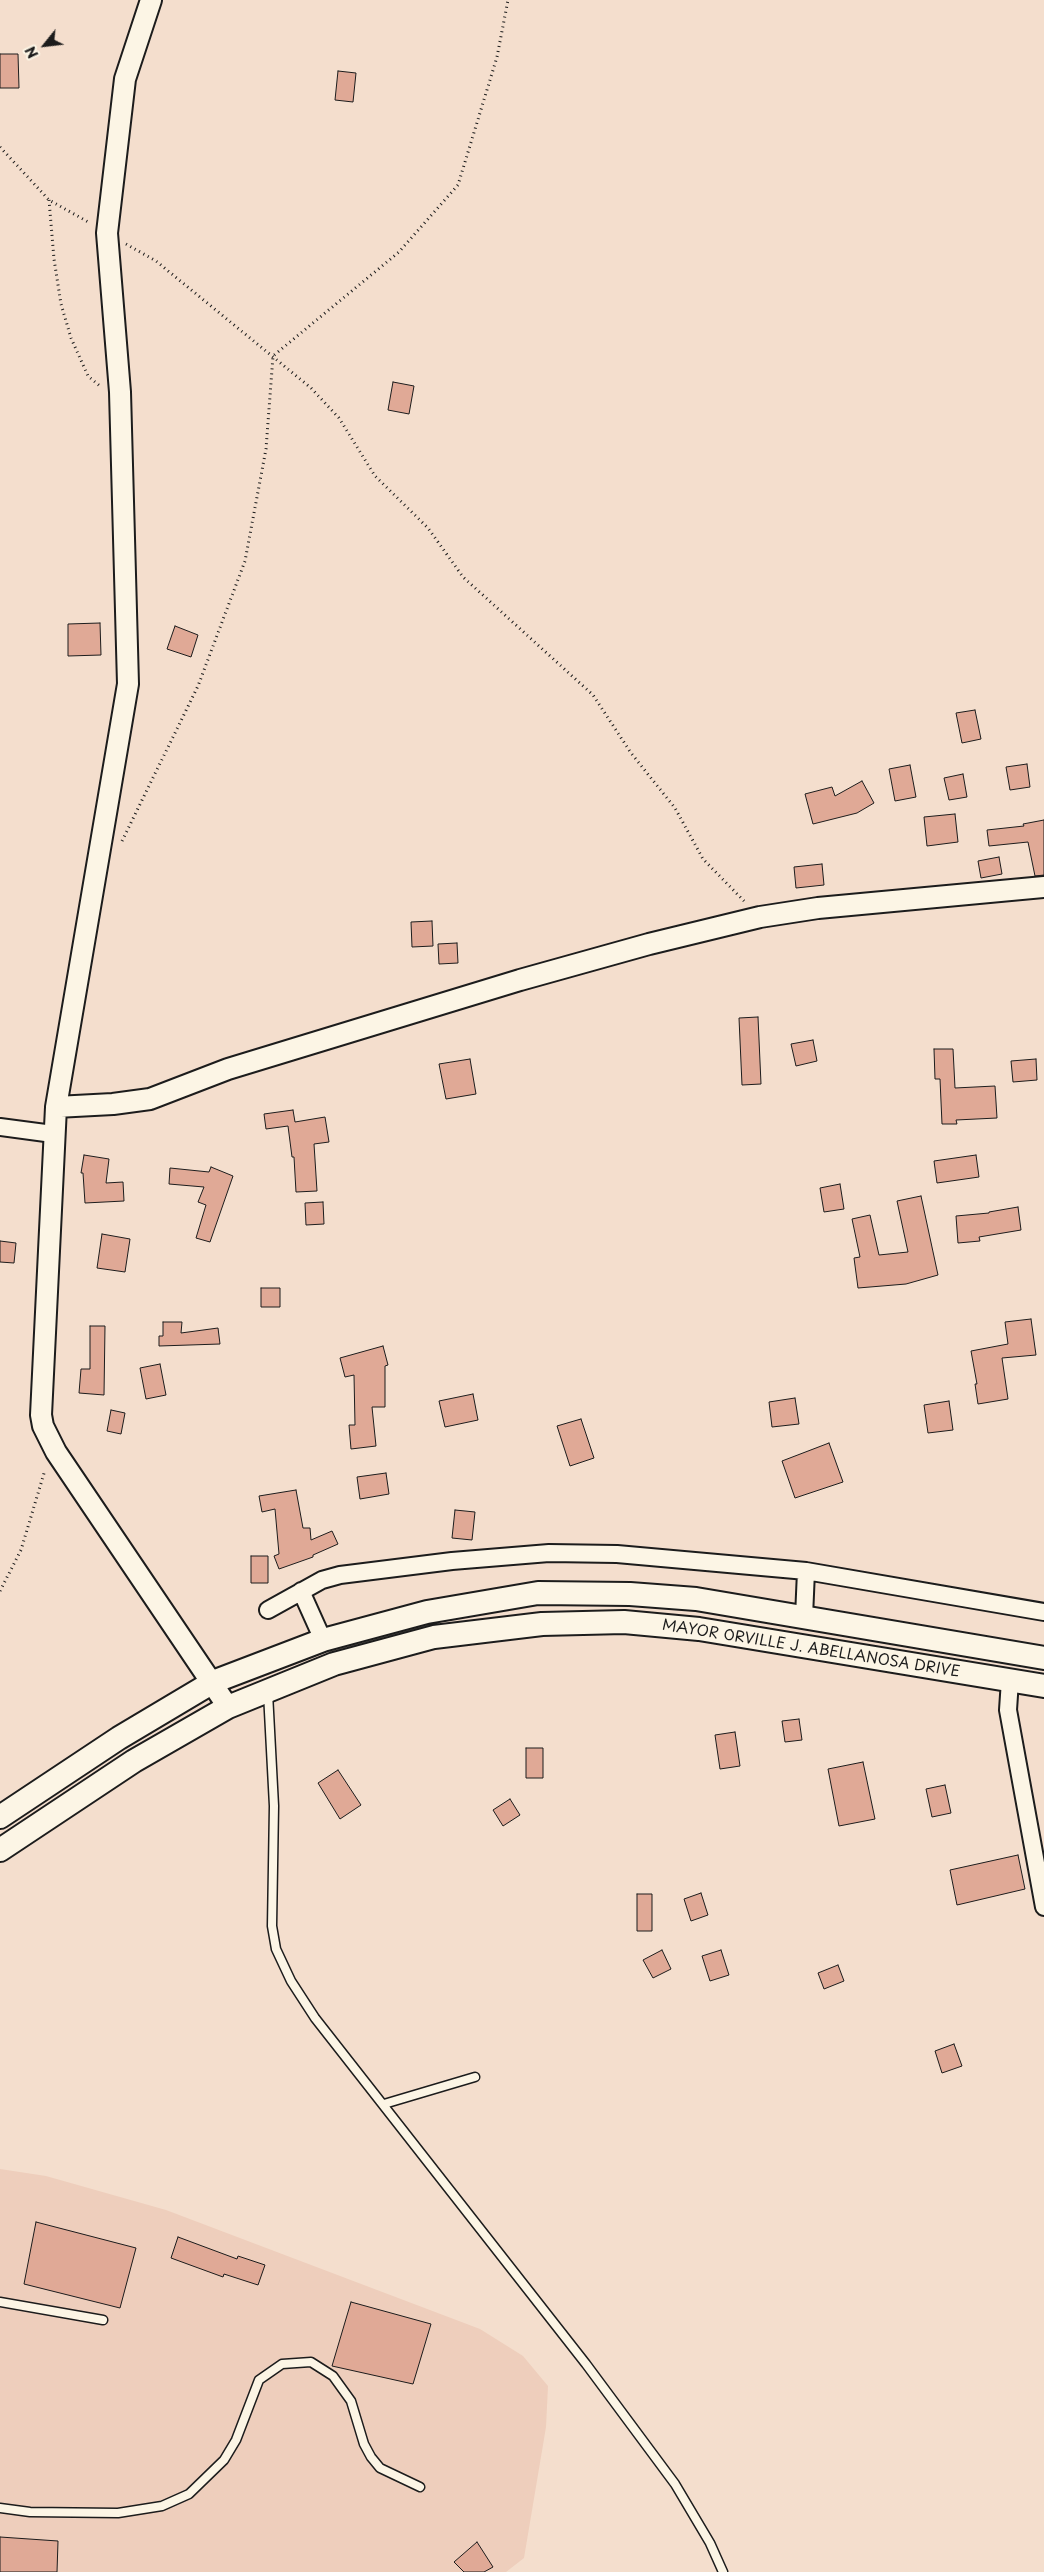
<!DOCTYPE html>
<style>
body{margin:0}
#map{position:relative;width:1044px;height:2572px;overflow:hidden;background:#f4decd;font-family:"Playpen Sans",sans-serif}
canvas{display:block}
.north{position:absolute;left:20px;top:20px;width:50px;height:50px;-webkit-text-stroke:4px #fcf5e5;paint-order:stroke;rotate:241deg;font-size:14px;font-weight:700;line-height:20px;text-align:center;color:#1c1c1c}
.north::after{content:'';display:block;margin:auto;width:18px;height:22px;background:#1c1c1c;clip-path:polygon(50% 0,100% 100%,50% 72%,0 100%)}
</style>
<div id="map">
<canvas width="1044" height="2572"></canvas>
<div class="north">N</div>
</div>
<script>
const c = document.querySelector('canvas').getContext('2d');
c.lineJoin = 'round';
function fill(path, color) { c.fillStyle = color; c.fill(path, 'evenodd'); }
const toPath = rows => new Path2D(rows.map(r => 'M' + r).join(''));
function trace(path, color, width, dash) { c.strokeStyle = color; c.lineWidth = width; c.lineCap = dash ? 'butt' : 'round'; c.setLineDash(dash || []); c.stroke(path); }
function drawText(font, color, halo, rows, align = 'center') {
  c.font = font + ' "Playpen Sans",sans-serif'; c.lineWidth = 4; c.setLineDash([]); c.textBaseline = 'middle'; c.strokeStyle = halo; c.fillStyle = color; for (const [text, x, y, turn = 0] of rows) {
    c.save(); c.translate(x, y); c.rotate((+turn || 0) * Math.PI / 180); c.textAlign = isNaN(turn) ? turn : align; if (halo) c.strokeText(text, 0, 0); c.fillText(text, 0, 0); c.restore();
  }
}
fill(toPath([
 [0,2169,46,2176,166,2210,480,2329,523,2356,548,2386,546,2427,524,2558,506,2572,0,2572]
]), '#eecebc');
const building = toPath([
 [0,54,18,54,19,88,0,88,0,54],
 [338,71,356,73,353,102,335,100,338,71],
 [393,382,414,386,409,414,388,410,393,382],
 [100,623,101,655,68,656,68,624,100,623],
 [175,626,198,635,191,657,167,649,175,626],
 [975,710,981,739,962,743,956,713,975,710],
 [1027,764,1030,787,1010,790,1006,767,1027,764],
 [910,765,916,797,895,801,889,769,910,765],
 [963,774,967,797,949,800,944,778,963,774],
 [862,781,874,803,857,813,813,824,805,794,832,787,835,796,862,781],
 [955,814,958,842,927,846,924,817,955,814],
 [1044,820,1044,875,1035,876,1028,842,989,846,987,830,1024,826,1023,824,1044,820],
 [999,857,1002,874,981,878,978,861,999,857],
 [822,864,824,885,796,888,794,867,822,864],
 [432,921,433,946,412,947,411,922,432,921],
 [457,943,458,963,439,964,438,944,457,943],
 [758,1017,761,1084,742,1085,739,1018,758,1017],
 [813,1040,817,1061,796,1066,791,1044,813,1040],
 [934,1049,953,1049,955,1088,995,1086,997,1118,956,1120,957,1124,942,1124,940,1079,935,1079,934,1049],
 [470,1059,476,1094,446,1099,439,1064,470,1059],
 [1036,1059,1037,1080,1013,1082,1011,1061,1036,1059],
 [293,1110,295,1122,325,1117,329,1142,314,1144,317,1191,296,1192,294,1157,292,1157,288,1126,266,1129,264,1114,293,1110],
 [84,1155,109,1159,106,1183,123,1182,124,1201,85,1203,83,1173,81,1173,84,1155],
 [976,1155,979,1177,937,1183,934,1161,976,1155],
 [211,1167,233,1176,210,1242,196,1238,206,1205,198,1202,204,1187,169,1184,170,1168,209,1172,211,1167],
 [840,1184,844,1209,824,1212,820,1188,840,1184],
 [921,1196,938,1275,906,1284,858,1288,854,1258,860,1257,852,1219,870,1215,879,1255,908,1252,897,1201,921,1196],
 [323,1202,324,1224,306,1225,305,1203,323,1202],
 [1018,1207,1021,1230,979,1237,980,1241,958,1243,956,1216,989,1213,989,1212,1018,1207],
 [102,1234,130,1239,125,1272,97,1268,102,1234],
 [0,1241,16,1243,14,1263,0,1262,0,1241],
 [261,1288,280,1288,280,1307,261,1307,261,1288],
 [1031,1319,1036,1355,1002,1358,1008,1399,978,1404,975,1384,977,1384,971,1351,1008,1344,1005,1322,1031,1319],
 [163,1322,182,1322,181,1333,218,1328,220,1344,159,1346,159,1336,163,1336,163,1322],
 [90,1326,105,1326,104,1395,79,1393,81,1369,90,1369,90,1326],
 [383,1346,388,1365,385,1366,385,1407,372,1407,376,1446,351,1449,349,1425,355,1425,354,1375,345,1377,340,1358,383,1346],
 [160,1364,166,1395,146,1399,140,1368,160,1364],
 [473,1394,478,1420,445,1427,439,1401,473,1394],
 [795,1398,799,1424,772,1427,769,1402,795,1398],
 [949,1401,953,1430,928,1433,924,1405,949,1401],
 [111,1410,125,1413,121,1434,107,1431,111,1410],
 [581,1419,594,1458,570,1466,557,1426,581,1419],
 [829,1443,843,1482,795,1498,782,1461,829,1443],
 [386,1473,389,1494,360,1499,357,1477,386,1473],
 [296,1490,303,1528,310,1528,311,1540,332,1531,338,1544,313,1555,313,1557,279,1569,274,1556,279,1554,275,1509,262,1512,259,1496,296,1490],
 [455,1510,475,1512,472,1540,452,1538,455,1510],
 [251,1556,268,1556,268,1583,251,1583,251,1556],
 [799,1719,802,1740,785,1742,782,1721,799,1719],
 [735,1732,740,1766,720,1769,715,1735,735,1732],
 [526,1748,543,1748,543,1778,526,1778,526,1748],
 [863,1762,875,1819,839,1826,828,1769,863,1762],
 [338,1770,361,1805,340,1819,318,1783,338,1770],
 [945,1785,951,1813,932,1817,926,1789,945,1785],
 [510,1799,520,1815,503,1826,493,1810,510,1799],
 [1018,1855,1025,1889,957,1905,950,1870,1018,1855],
 [701,1893,708,1915,691,1921,684,1899,701,1893],
 [637,1894,652,1894,652,1931,637,1931,637,1894],
 [662,1950,671,1969,653,1978,643,1960,662,1950],
 [721,1950,729,1975,710,1981,702,1956,721,1950],
 [838,1965,844,1981,824,1989,818,1973,838,1965],
 [954,2044,962,2066,942,2073,935,2051,954,2044],
 [36,2222,136,2248,120,2308,24,2284,36,2222],
 [178,2237,237,2259,238,2256,265,2265,258,2285,224,2274,223,2277,171,2258,178,2237],
 [351,2302,431,2324,413,2384,332,2366,351,2302],
 [0,2537,58,2541,57,2572,0,2572,0,2537],
 [477,2542,493,2567,484,2572,464,2572,454,2562,477,2542]
]);
fill(building, '#e0a996');
trace(building, '#1c1c1c', 1);
const service = toPath([
 [268,1693,274,1806,272,1926,276,1949,291,1981,315,2018,586,2364,675,2484,710,2543,723,2572],
 [384,2104,475,2077],
 [0,2302,103,2320],
 [0,2508,30,2512,118,2513,162,2506,189,2494,224,2460,236,2440,259,2380,282,2364,311,2362,333,2376,351,2401,364,2444,371,2457,380,2468,420,2487]
]);
const minor = toPath([
 [0,1127,53,1134],
 [301,1591,323,1640],
 [268,1610,322,1580,340,1575,452,1561,549,1553,617,1554,806,1571],
 [804,1617,806,1571,1044,1612],
 [1010,1680,1008,1710,1044,1907]
]);
const tertiary = toPath([
 [151,0,125,79,107,233,120,392,128,684,56,1107,41,1415,43,1426,56,1452,228,1707],
 [56,1107,113,1104,150,1099,228,1069,520,980,649,944,760,917,818,908,1044,887]
]);
const secondary = toPath([
 [0,1817,119,1738,213,1682,323,1640,427,1612,538,1593,630,1594,696,1599,1044,1658],
 [0,1850,134,1761,228,1707,334,1664,434,1637,542,1624,624,1622,699,1629,1044,1686]
]);
trace(service, '#1c1c1c', 11);
trace(minor, '#1c1c1c', 20);
trace(tertiary, '#1c1c1c', 24);
trace(secondary, '#1c1c1c', 26);
trace(toPath([
 [0,147,49,200,90,223],
 [49,200,54,259,61,304,71,338,88,376,101,387],
 [126,244,156,261,311,388,339,418,375,476,428,528,463,577,593,695,631,753,675,808,703,859,744,901],
 [122,841,198,686,245,561,266,449,273,356,399,252,458,185,497,57,508,0],
 [0,1591,21,1550,45,1470]
]), '#1c1c1c', 3, [1, 4]);
trace(service, '#fcf5e5', 8);
trace(minor, '#fcf5e5', 16);
trace(tertiary, '#fcf5e5', 20);
trace(secondary, '#fcf5e5', 22);
drawText('15px', '#1c1c1c', '#fcf5e5', [
 ["MAYOR ORVILLE J. ABELLANOSA DRIVE",811,1649,9]
]);
</script>
